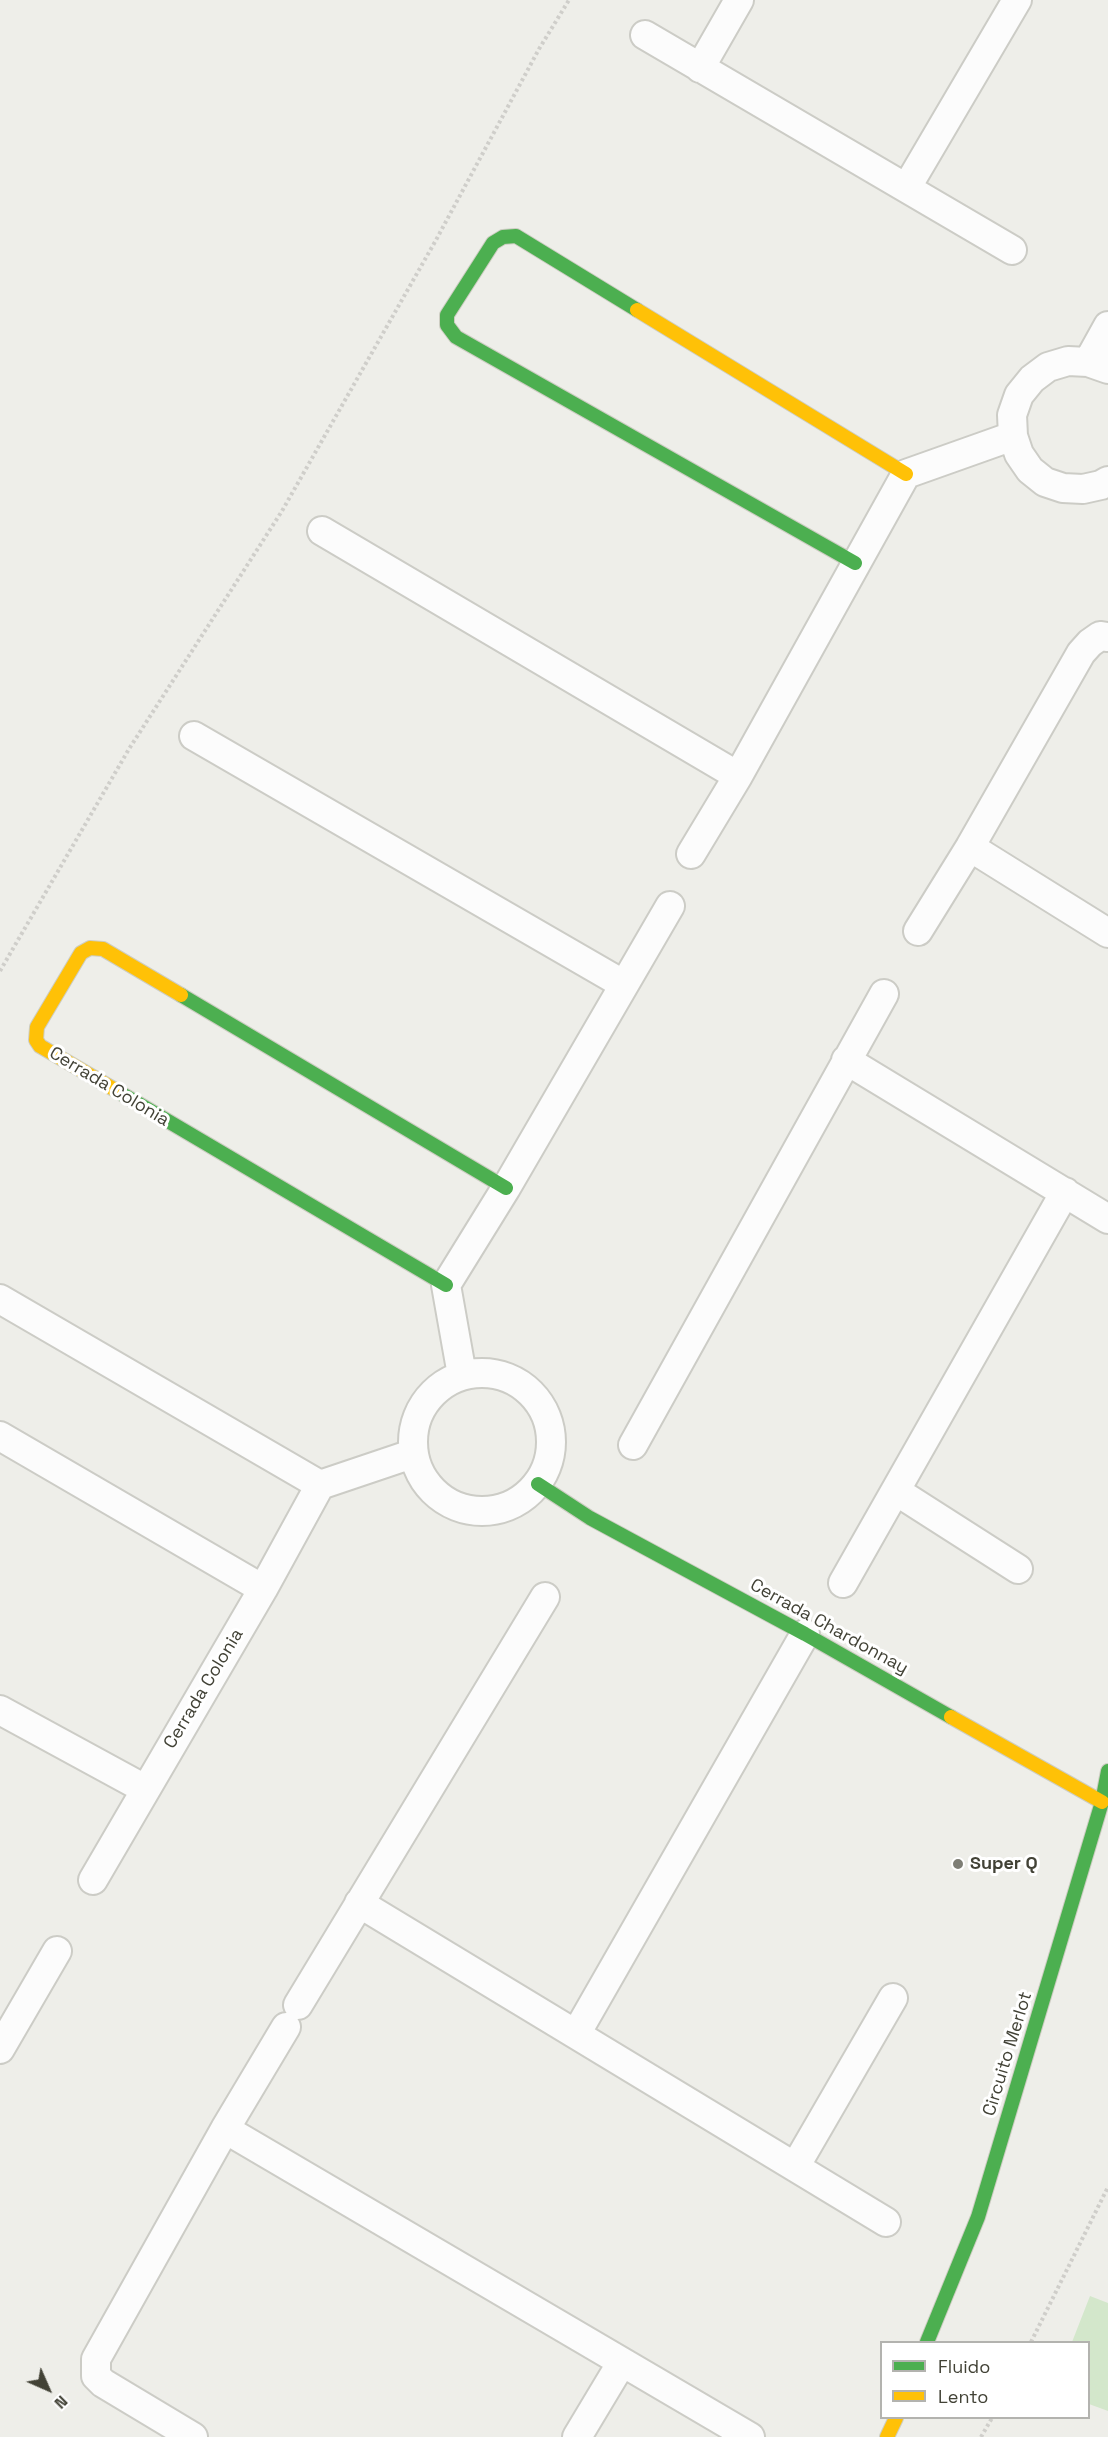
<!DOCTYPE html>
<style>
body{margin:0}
#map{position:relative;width:1108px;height:2437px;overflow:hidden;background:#eeeee9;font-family:"Space Grotesk",sans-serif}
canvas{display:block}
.legend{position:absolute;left:880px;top:2341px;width:210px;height:78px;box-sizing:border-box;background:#fff;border:2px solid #b3b3af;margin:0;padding:8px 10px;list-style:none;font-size:18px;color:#424236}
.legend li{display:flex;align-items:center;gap:12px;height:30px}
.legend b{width:30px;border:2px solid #b3b3af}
.north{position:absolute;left:18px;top:2359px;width:60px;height:60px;-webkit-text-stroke:4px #fff;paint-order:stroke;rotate:135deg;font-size:16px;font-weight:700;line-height:24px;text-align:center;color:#424236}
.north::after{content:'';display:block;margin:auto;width:21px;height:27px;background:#424236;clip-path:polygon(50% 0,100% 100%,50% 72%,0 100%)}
</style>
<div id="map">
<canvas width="1108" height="2437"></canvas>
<ul class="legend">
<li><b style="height:8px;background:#4caf50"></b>Fluido</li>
<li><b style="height:8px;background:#ffc107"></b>Lento</li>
</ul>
<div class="north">N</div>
</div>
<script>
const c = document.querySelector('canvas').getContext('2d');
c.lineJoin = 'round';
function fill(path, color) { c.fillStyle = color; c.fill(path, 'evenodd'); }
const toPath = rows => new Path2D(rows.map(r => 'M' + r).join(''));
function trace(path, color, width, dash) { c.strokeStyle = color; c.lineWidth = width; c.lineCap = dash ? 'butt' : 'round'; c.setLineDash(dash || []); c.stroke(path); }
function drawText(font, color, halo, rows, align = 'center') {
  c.font = font + ' "Space Grotesk",sans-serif'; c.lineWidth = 6; c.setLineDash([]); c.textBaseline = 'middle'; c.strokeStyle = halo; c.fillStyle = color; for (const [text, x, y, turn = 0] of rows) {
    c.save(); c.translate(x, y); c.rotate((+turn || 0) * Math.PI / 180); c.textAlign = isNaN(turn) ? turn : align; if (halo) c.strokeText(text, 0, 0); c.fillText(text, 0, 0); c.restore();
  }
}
fill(toPath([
 [1090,2296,1108,2303,1108,2411,1089,2404,1088,2342,1072,2342]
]), '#d3e7cb');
const street = toPath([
 [645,35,1012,250],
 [700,68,739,0],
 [907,187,1017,0],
 [1088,362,1108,326],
 [1108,369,1088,362,1068,361,1048,367,1032,379,1019,395,1012,415,1013,436,1019,454,1030,470,1045,482,1063,488,1083,489,1101,485,1108,481],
 [322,531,738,776],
 [194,736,623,984],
 [970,847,1108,933],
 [691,854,738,776,906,474,1013,436],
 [918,931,970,847,1081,653,1090,643,1100,636,1108,637],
 [846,1060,1108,1219],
 [0,1299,320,1485],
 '413 1442a69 69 0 1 1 138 0a69 69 0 1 1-138 0Z',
 [462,1375,446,1285,506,1188,670,906],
 [0,1436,263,1589],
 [633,1445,884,994],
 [896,1491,1018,1569],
 [843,1583,1065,1192],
 [0,1710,145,1789],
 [93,1880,263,1589,320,1485,412,1454],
 [359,1903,886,2222],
 [298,2005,545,1597],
 [576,2034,805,1634],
 [0,2049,57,1951],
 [225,2129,750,2437],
 [795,2167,893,1998],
 [193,2437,103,2383,96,2376,96,2359,225,2129,286,2027],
 [577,2437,622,2362]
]);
const fast = toPath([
 [637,310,516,236,503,237,493,243,447,315,447,325,456,337,855,563],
 [181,995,506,1188],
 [117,1091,446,1285],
 [538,1484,590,1518,805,1634,951,1717],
 [927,2342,978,2217,1102,1802,1108,1771]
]);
const slow = toPath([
 [637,310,906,474],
 [117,1091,40,1046,36,1040,37,1027,81,953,90,948,103,949,181,995],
 [951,1717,1102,1802],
 [887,2437,896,2418]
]);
trace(street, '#ccccc6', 32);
trace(fast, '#cdcdc2', 16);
trace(slow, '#cdcdc2', 16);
trace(toPath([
 [0,971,129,749,282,511,436,240,539,49,569,0],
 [1031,2342,1108,2187],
 [981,2437,992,2418]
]), '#cfceca', 4, [3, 3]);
trace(street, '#fcfcfc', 28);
trace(fast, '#4caf50', 14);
trace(slow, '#ffc107', 14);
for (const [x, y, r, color] of [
 [958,1864,6,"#7e7e75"]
]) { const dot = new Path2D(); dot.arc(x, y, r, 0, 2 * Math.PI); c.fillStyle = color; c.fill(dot); trace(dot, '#fff', 2); }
drawText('18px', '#424236', '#fff', [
 ["Cerrada Colonia",109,1087,31],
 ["Cerrada Chardonnay",829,1627,29],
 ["Cerrada Colonia",204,1689,-59],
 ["Circuito Merlot",1008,2054,-73]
]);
drawText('bold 18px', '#424236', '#fff', [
 ["Super Q",970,1864]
], 'left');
</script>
